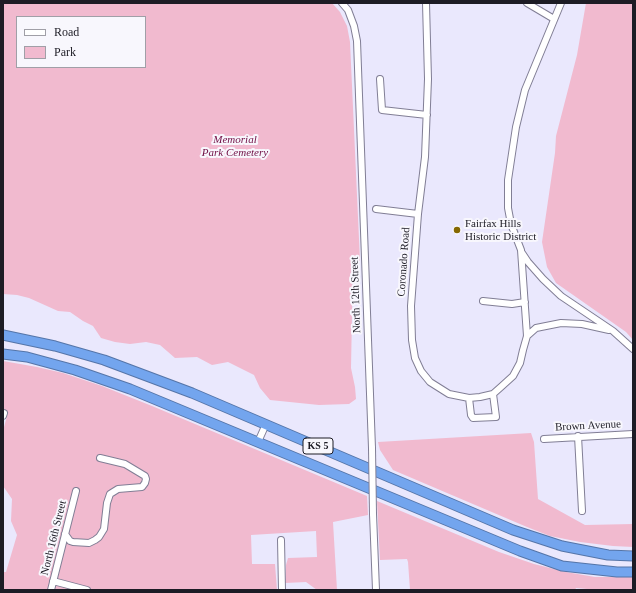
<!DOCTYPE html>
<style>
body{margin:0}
#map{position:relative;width:636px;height:593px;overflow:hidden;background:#eae8fd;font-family:"Times New Roman",serif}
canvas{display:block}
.frame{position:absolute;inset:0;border:4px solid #1d1c25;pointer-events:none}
.legend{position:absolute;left:16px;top:16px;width:130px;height:52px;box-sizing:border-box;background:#f8f7fd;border:1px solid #a09fa7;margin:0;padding:5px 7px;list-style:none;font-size:12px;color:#1d1c25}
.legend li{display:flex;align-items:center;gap:8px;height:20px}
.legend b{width:20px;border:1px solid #a09fa7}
</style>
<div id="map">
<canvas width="636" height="593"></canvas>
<div class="frame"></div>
<ul class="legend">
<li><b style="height:5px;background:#fff"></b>Road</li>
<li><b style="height:11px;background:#f1bacf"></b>Park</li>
</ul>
</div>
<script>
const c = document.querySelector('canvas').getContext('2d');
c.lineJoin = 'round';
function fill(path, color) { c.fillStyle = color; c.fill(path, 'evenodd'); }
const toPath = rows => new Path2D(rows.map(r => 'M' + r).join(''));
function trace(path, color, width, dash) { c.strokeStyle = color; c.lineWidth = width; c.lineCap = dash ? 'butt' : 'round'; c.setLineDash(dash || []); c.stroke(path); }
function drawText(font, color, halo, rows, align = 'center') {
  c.font = font + ' "Times New Roman",serif'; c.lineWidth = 4; c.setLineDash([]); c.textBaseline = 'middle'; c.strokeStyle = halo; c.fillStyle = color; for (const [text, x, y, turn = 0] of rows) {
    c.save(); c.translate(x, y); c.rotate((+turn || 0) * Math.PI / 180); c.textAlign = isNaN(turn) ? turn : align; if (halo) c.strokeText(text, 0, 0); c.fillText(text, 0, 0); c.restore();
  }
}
fill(toPath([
 [3,3,332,3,340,12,347,26,350,42,360,261,353,262,351,368,355,387,356,399,349,404,319,405,270,400,260,388,254,375,228,362,212,365,197,357,175,358,160,345,146,342,130,344,115,342,101,338,93,326,83,321,70,312,58,311,29,298,17,295,3,294],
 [17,17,145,17,145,67,17,67],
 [586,3,633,3,633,340,626,332,556,283,547,267,542,242,555,153,556,136,577,55],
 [3,361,37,367,63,373,102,386,152,406,367,496,368,515,333,522,337,590,317,590,306,582,285,583,286,565,288,558,317,557,316,531,251,535,252,564,275,564,277,590,3,590,3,572,6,572,17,535,11,521,12,499,3,486,3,431,8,412,3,411],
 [531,433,534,442,538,499,585,525,633,524,633,547,613,546,580,542,550,536,527,527,393,470,380,450,378,442],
 [377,501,499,552,534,564,566,572,595,577,633,577,633,590,598,590,576,588,575,590,410,590,408,562,407,559,380,560]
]), '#f1bacf');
const minor = toPath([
 [342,3,348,10,354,26,357,41,372,448],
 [426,3,428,79,425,157,418,214,411,306,412,340,415,358,421,371,430,382,449,394,469,398,480,397,493,394,502,386,513,376,520,363,523,350,527,336,521,250,511,224,508,208,508,180,516,127,525,90,561,3],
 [527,3,554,19],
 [380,79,382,110,427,115],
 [376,209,418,214],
 [522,253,528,262,543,279,561,296,613,331,633,349],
 [483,301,512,304,525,302],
 [527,336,536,328,561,323,582,324,609,330],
 [469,398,471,415,473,418,496,417,493,394],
 [3,416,4,413],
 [578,436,582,511],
 [544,439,633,434],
 [258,442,266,424],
 [373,514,376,590],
 [65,534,70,541,73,542,89,543,95,540,99,537,104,529,107,503,110,494,118,489,142,487,145,483,146,479,145,476,125,464,100,458],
 [281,540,282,590],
 [53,581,87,590],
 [51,590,76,491]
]);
const highway = toPath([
 [3,335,55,346,104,360,192,393,513,530,562,546,608,555,633,556],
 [3,354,27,357,75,370,130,389,520,551,562,566,617,572,633,572]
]);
trace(minor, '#817e95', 8);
trace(highway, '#5575a8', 11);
trace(minor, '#fff', 6);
trace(highway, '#73a5ee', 9);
const minorBridge = toPath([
 [372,448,373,514]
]);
trace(minorBridge, '#817e95', 8, []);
trace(minorBridge, '#fff', 6);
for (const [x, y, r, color] of [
 [457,230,4,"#856802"]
]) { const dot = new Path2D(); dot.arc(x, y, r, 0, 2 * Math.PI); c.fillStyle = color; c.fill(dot); trace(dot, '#f8f7fd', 1.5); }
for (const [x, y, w] of [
 [318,446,30]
]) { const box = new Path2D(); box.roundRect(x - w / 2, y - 8, w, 16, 3); c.fillStyle = '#f8f7fd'; c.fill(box); trace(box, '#1d1c25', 1); }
drawText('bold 10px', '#1d1c25', null, [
 ["KS 5",318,446]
]);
drawText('italic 11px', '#700e44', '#f8f7fd', [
 ["Memorial",235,140],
 ["Park Cemetery",235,153]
]);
drawText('11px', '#1d1c25', '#f8f7fd', [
 ["Fairfax Hills",465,224],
 ["Historic District",465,237]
], 'left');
drawText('11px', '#1d1c25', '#f8f7fd', [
 ["Coronado Road",404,262,-86],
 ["North 12th Street",356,295,-92],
 ["Brown Avenue",588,426,-3],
 ["North 16th Street",54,538,-76]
]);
</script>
